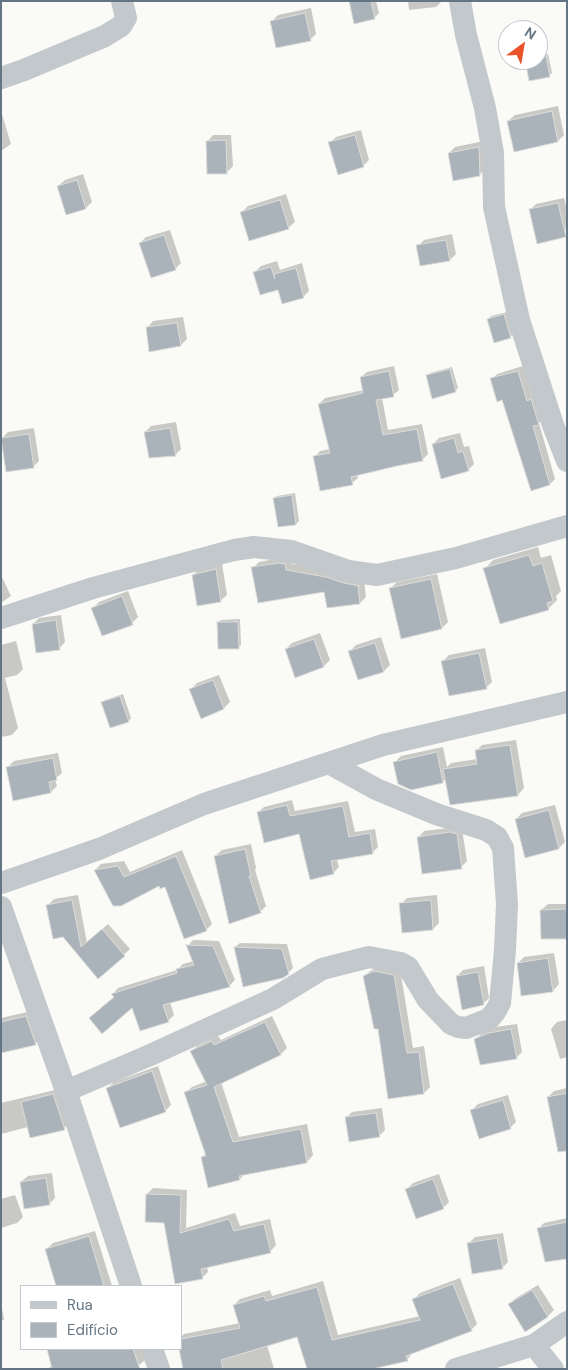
<!DOCTYPE html>
<meta charset="utf-8">
<style>
body{margin:0}
#map{position:relative;width:568px;height:1370px;overflow:hidden;background:#fafaf7;font-family:"DM Sans",sans-serif}
canvas{display:block}
.frame{position:absolute;inset:0;border:2px solid #647684;pointer-events:none}
.legend{position:absolute;left:20px;top:1285px;width:162px;height:65px;box-sizing:border-box;background:#fff;border:1px solid #c1c8ce;margin:0;padding:6px 9px;list-style:none;font-size:15px;color:#647684}
.legend li{display:flex;align-items:center;gap:10px;height:25px}
.legend b{width:25px;border:1px solid #c1c8ce}
.north{position:absolute;left:498px;top:20px;width:50px;height:50px;box-sizing:border-box;background:#fff;border:1px solid #c1c8ce;border-radius:50%;rotate:32deg;font-size:14px;font-weight:700;line-height:20px;text-align:center;color:#647684}
.north::after{content:'';display:block;margin:auto;width:18px;height:22px;background:#ea5228;clip-path:polygon(50% 0,100% 100%,50% 72%,0 100%)}
</style>
<div id="map">
<canvas width="568" height="1370"></canvas>
<div class="frame"></div>
<ul class="legend">
<li><b style="height:6px;background:#c3c8cc"></b>Rua</li>
<li><b style="height:14px;background:#aab3b9"></b>Edifício</li>
</ul>
<div class="north">N</div>
</div>
<script>
const c = document.querySelector('canvas').getContext('2d');
c.lineJoin = 'round';
function fill(path, color) { c.fillStyle = color; c.fill(path, 'evenodd'); }
const toPath = rows => new Path2D(rows.map(r => 'M' + r).join(''));
function trace(path, color, width, dash) { c.strokeStyle = color; c.lineWidth = width; c.lineCap = dash ? 'butt' : 'round'; c.setLineDash(dash || []); c.stroke(path); }
fill(toPath([
 [350,1,376,1,379,13,374,18],
 [408,1,442,1,436,7,409,10],
 [311,8,316,34,310,40,272,21,278,15],
 [548,54,552,73,549,76,527,60,538,60,538,56],
 [558,106,564,135,558,141,508,121,515,115],
 [1,111,11,144,1,151],
 [361,130,369,160,363,166,330,143,336,137],
 [213,135,231,135,233,166,227,172,207,142],
 [484,141,486,168,480,174,449,153,455,147],
 [83,174,92,202,86,208,58,186,65,180],
 [286,194,295,222,288,228,242,212,248,206],
 [564,198,567,210,565,236,530,210,536,204],
 [170,230,181,263,175,269,140,243,146,237],
 [452,234,456,254,450,260,418,246,424,240],
 [277,261,280,270,302,263,309,291,303,297,255,272,261,266],
 [507,312,513,334,510,337,488,319,491,316],
 [183,317,187,339,181,345,147,328,153,321],
 [394,366,399,390,393,395,382,398,388,430,422,424,428,454,422,460,357,475,358,478,352,483,315,457,320,451,330,449,319,404,325,398,364,390,361,377,367,372],
 [523,366,532,396,536,395,544,418,539,423,555,479,550,484,492,379,497,374],
 [452,367,458,388,455,391,427,376,430,373],
 [176,422,181,449,175,455,145,432,151,426],
 [34,428,39,461,33,467,2,438,8,432],
 [460,433,464,447,469,446,474,464,468,470,433,444,439,438],
 [295,493,299,521,296,524,274,498,277,496],
 [538,547,541,558,551,555,561,591,556,596,557,600,548,609,485,569,493,560],
 [285,557,291,558,292,564,329,571,364,580,366,597,360,603,253,568,259,562],
 [222,563,227,595,220,601,193,575,199,569],
 [437,574,448,622,442,628,391,588,397,582],
 [1,575,11,596,1,603],
 [128,591,138,617,132,623,93,608,99,602],
 [61,615,65,642,59,649,33,624,39,618],
 [240,619,241,645,238,648,218,622,221,620],
 [320,633,330,660,324,666,286,649,292,643],
 [381,637,390,665,384,671,358,679,350,651,356,645],
 [16,641,23,669,17,675,5,678,18,728,12,735,1,737,1,645],
 [485,648,492,682,486,688,443,661,449,655],
 [219,675,230,702,224,708,190,690,197,683],
 [123,694,131,718,129,721,111,727,103,703,105,700],
 [516,740,524,788,518,795,446,778,443,782,412,788,395,762,401,756,443,747,447,767,451,763,477,759,476,751,482,745],
 [58,753,62,773,55,779,57,786,51,792,8,767,14,761],
 [292,800,295,811,348,801,355,832,375,829,378,847,372,853,337,859,339,867,333,873,300,833,258,812,264,807],
 [555,805,565,842,559,848,516,819,522,813],
 [457,827,462,829,467,861,461,867,418,838,424,831],
 [251,844,256,868,255,870,266,906,260,912,215,856,222,850],
 [182,850,212,924,206,930,166,885,159,884,120,905,95,870,101,864,124,861,130,872],
 [78,895,87,943,108,924,130,949,99,977,48,905,54,899],
 [437,895,439,923,433,929,401,904,407,898],
 [548,904,567,904,567,938,541,910],
 [193,940,219,941,235,980,229,986,170,1002,174,1015,168,1021,133,1006,113,994,118,988,177,970,183,964,194,961,188,946],
 [240,943,287,944,293,968,288,973,235,947],
 [554,953,559,984,553,991,518,963,524,957],
 [381,966,400,969,413,1048,424,1046,430,1087,424,1093,379,1027,364,977,370,971],
 [484,966,489,998,483,1004,457,976,463,970],
 [32,1011,41,1038,35,1044,1,1052,1,1018],
 [272,1016,287,1048,281,1054,221,1082,239,1137,307,1124,313,1155,307,1162,245,1173,240,1179,209,1186,202,1157,206,1153,185,1093,192,1087,207,1081,191,1052,197,1046,218,1036,221,1040],
 [567,1020,567,1057,560,1059,551,1029,557,1022],
 [517,1024,522,1052,516,1058,476,1039,482,1033,496,1027],
 [158,1066,171,1105,165,1111,108,1088,114,1082],
 [567,1088,567,1117,548,1097,554,1091],
 [59,1089,70,1122,64,1128,28,1127,1,1134,1,1103],
 [508,1095,516,1122,510,1128,472,1110,478,1104],
 [382,1108,385,1130,379,1136,346,1118,352,1112],
 [52,1173,55,1198,49,1204,21,1182,28,1176],
 [439,1174,449,1202,443,1208,407,1189,413,1183],
 [153,1188,187,1190,186,1228,235,1213,240,1226,270,1219,276,1245,270,1252,207,1266,208,1272,202,1278,147,1194],
 [15,1195,23,1217,17,1223,1,1228,1,1199],
 [567,1218,567,1257,538,1229,544,1223],
 [95,1231,112,1286,58,1286,47,1249,53,1243],
 [503,1233,508,1262,502,1268,469,1243,475,1237],
 [460,1278,477,1324,471,1330,413,1352,407,1360,298,1336,267,1345,274,1369,184,1369,180,1349,181,1349,181,1337,184,1334,240,1323,234,1305,240,1299,270,1290,272,1296,323,1281,338,1335,420,1316,414,1299,420,1293],
 [538,1285,554,1310,548,1316,525,1330,509,1304,516,1298],
 [1,1303,4,1319,1,1322],
 [48,1349,141,1349,145,1360,138,1366,128,1369,48,1369,53,1364]
]), '#0003');
const building = toPath([
 [349,1,371,1,375,19,354,24,349,1],
 [305,13,311,41,276,48,270,21,305,13],
 [546,56,550,77,529,81,525,60,538,60,538,57,546,56],
 [552,111,558,142,514,152,507,121,552,111],
 [355,135,364,167,338,175,328,142,355,135],
 [226,140,227,174,207,174,206,141,226,140],
 [479,147,480,176,453,181,448,153,479,147],
 [77,180,86,209,66,215,57,186,77,180],
 [280,200,289,229,249,241,240,212,280,200],
 [558,203,566,237,537,244,529,209,558,203],
 [164,235,176,270,151,278,139,243,164,235],
 [446,240,450,261,420,266,416,245,446,240],
 [271,267,275,279,274,274,296,268,304,298,282,304,278,290,260,295,253,272,271,267],
 [504,314,511,338,494,343,487,319,504,314],
 [177,323,181,346,149,352,146,327,177,323],
 [450,369,456,392,432,399,426,375,450,369],
 [389,371,394,397,376,400,383,435,417,429,423,461,397,466,351,477,353,485,320,491,313,456,330,453,318,404,363,393,360,377,389,371],
 [518,371,527,401,531,399,539,425,533,426,550,485,531,491,502,400,497,402,490,378,518,371],
 [170,428,176,456,149,458,144,432,170,428],
 [29,434,34,468,6,472,1,438,29,434],
 [454,438,458,453,463,451,469,471,441,479,432,444,454,438],
 [292,495,296,525,278,527,273,498,292,495],
 [529,555,533,566,542,563,553,601,547,603,549,610,500,624,483,568,529,555],
 [279,563,285,564,286,570,326,577,344,583,360,586,358,586,360,604,327,608,324,592,258,603,251,567,279,563],
 [216,569,221,602,197,606,192,575,216,569],
 [431,579,442,629,401,639,389,588,431,579],
 [122,596,133,625,102,636,91,608,122,596],
 [56,620,60,650,36,653,32,624,56,620],
 [217,622,238,622,239,649,218,649,217,622],
 [314,639,324,667,295,678,285,649,314,639],
 [375,643,384,672,358,680,348,651,375,643],
 [479,653,487,689,449,696,441,661,479,653],
 [213,680,224,709,201,719,189,689,213,680],
 [120,696,129,722,110,728,101,702,120,696],
 [510,745,518,796,450,805,443,769,477,764,475,750,510,745],
 [437,752,443,783,411,790,398,784,393,762,437,752],
 [53,758,57,780,49,782,51,793,13,801,6,767,53,758],
 [287,805,290,816,343,806,349,837,370,833,373,854,331,861,334,874,310,880,299,834,264,843,257,812,287,805],
 [549,810,559,849,525,858,515,819,549,810],
 [450,832,457,834,462,869,422,874,417,837,450,832],
 [245,849,251,876,249,876,261,913,229,924,214,856,245,849],
 [176,856,207,931,184,939,165,887,160,889,159,886,121,906,113,906,94,870,118,866,124,877,176,856],
 [72,900,81,947,102,929,125,956,98,979,63,937,53,939,46,905,72,900],
 [431,900,433,930,402,933,399,903,431,900],
 [567,909,567,939,541,939,540,910,567,909],
 [186,945,213,946,230,987,163,1005,169,1022,140,1031,132,1008,102,1034,89,1018,114,997,111,994,177,973,176,969,194,965,186,945],
 [234,947,282,949,289,974,283,978,243,987,234,947],
 [548,958,553,992,521,996,517,963,548,958],
 [374,971,394,975,407,1053,419,1052,424,1094,388,1099,378,1029,374,1029,363,976,374,971],
 [478,972,484,1005,462,1010,456,976,478,972],
 [26,1016,36,1045,1,1053,1,1022,26,1016],
 [265,1022,281,1055,214,1087,233,1142,301,1129,307,1163,239,1176,240,1180,208,1188,201,1157,206,1156,184,1092,207,1085,190,1051,212,1041,214,1045,265,1022],
 [511,1029,517,1059,480,1065,474,1039,489,1033,511,1029],
 [152,1071,166,1112,120,1128,106,1088,152,1071],
 [567,1093,567,1151,558,1152,547,1097,567,1093],
 [53,1094,65,1130,30,1138,21,1102,53,1094],
 [503,1100,511,1129,479,1139,470,1110,503,1100],
 [376,1113,380,1137,349,1142,345,1117,376,1113],
 [46,1178,50,1205,24,1209,20,1182,46,1178],
 [433,1179,444,1209,416,1219,405,1189,433,1179],
 [146,1194,181,1195,180,1233,229,1219,234,1231,264,1224,271,1253,201,1269,203,1279,175,1284,164,1223,145,1222,146,1194],
 [567,1222,567,1259,545,1262,537,1228,567,1222],
 [89,1236,104,1286,56,1286,45,1249,89,1236],
 [497,1238,503,1269,472,1274,467,1243,497,1238],
 [453,1284,472,1331,406,1356,408,1361,372,1369,307,1369,297,1337,221,1360,223,1369,183,1369,179,1349,181,1349,181,1339,240,1328,233,1305,264,1296,266,1301,317,1287,332,1340,420,1320,412,1299,453,1284],
 [532,1290,548,1317,525,1332,508,1304,532,1290],
 [47,1349,133,1349,140,1369,52,1369,47,1349]
]);
fill(building, '#aab3b9');
trace(building, '#dcdcda', 1);
trace(toPath([
 [460,1,466,35,485,108,493,153,494,207,519,320,553,425,567,461],
 [1,78,24,70,105,36,121,26,126,18,122,1],
 [1,618,93,588,234,550,254,547,291,551,348,571,377,575,456,558,567,526],
 [1,883,99,849,204,804,383,745,567,702],
 [1,907,66,1091,131,1286],
 [66,1091,148,1056,273,999,322,969,369,957,401,963,408,967,428,1000,451,1024,458,1027,466,1028,489,1019,495,1012,500,1003,505,950,507,904,503,848,497,837,486,830,436,814,376,789,329,763],
 [534,1345,553,1369],
 [152,1349,159,1369],
 [456,1369,534,1345,567,1322]
]), '#c3c8cc', 22);
</script>
